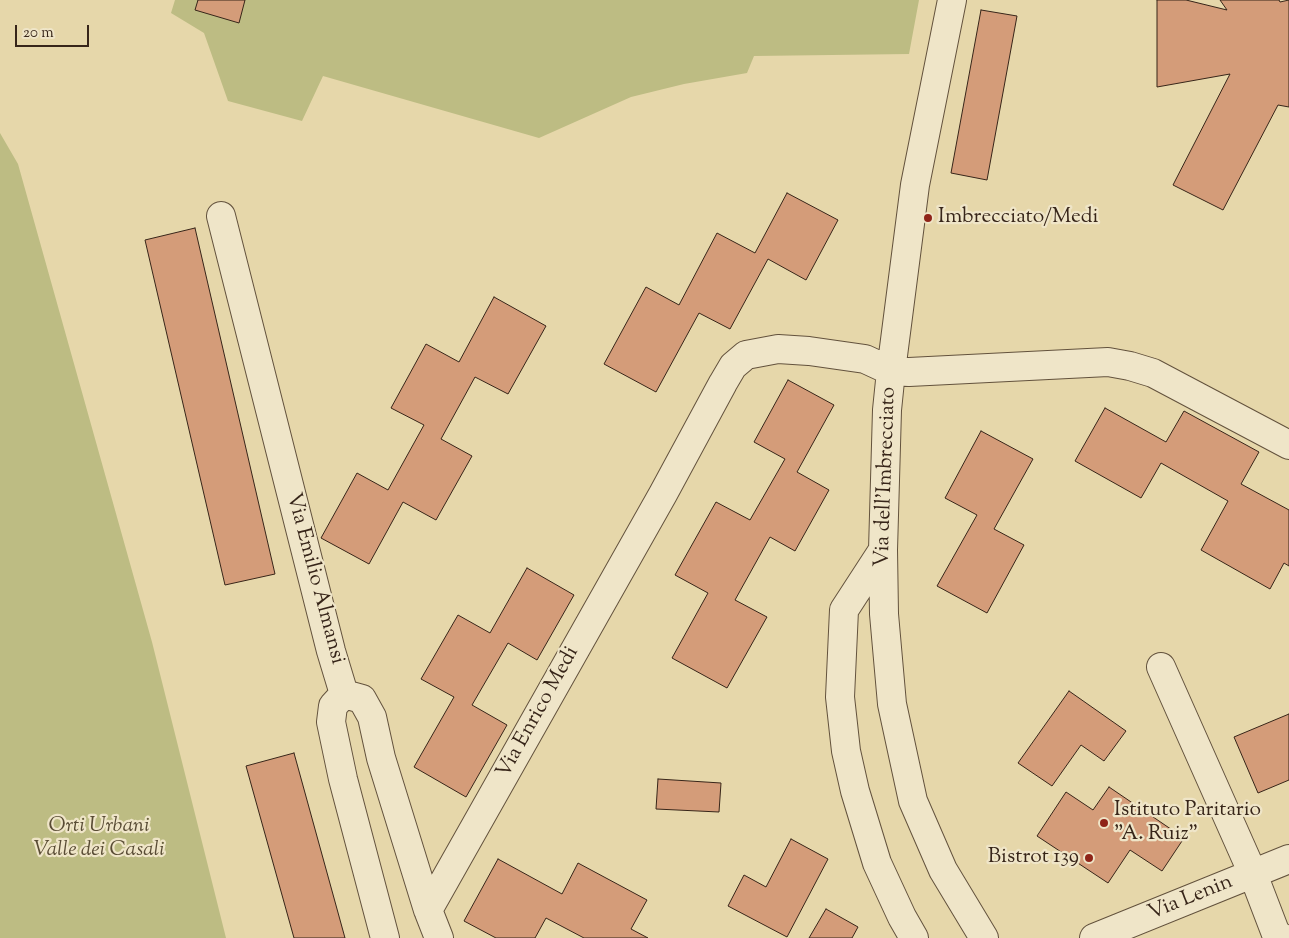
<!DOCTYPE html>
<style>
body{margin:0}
#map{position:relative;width:1289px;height:938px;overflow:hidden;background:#e6d7aa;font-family:"Sorts Mill Goudy",serif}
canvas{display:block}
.scale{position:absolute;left:15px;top:25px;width:74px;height:22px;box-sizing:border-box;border:2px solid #372519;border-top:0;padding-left:6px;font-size:15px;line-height:18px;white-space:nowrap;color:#372519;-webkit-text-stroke:4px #efe5c8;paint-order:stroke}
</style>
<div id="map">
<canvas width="1289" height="938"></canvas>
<div class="scale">20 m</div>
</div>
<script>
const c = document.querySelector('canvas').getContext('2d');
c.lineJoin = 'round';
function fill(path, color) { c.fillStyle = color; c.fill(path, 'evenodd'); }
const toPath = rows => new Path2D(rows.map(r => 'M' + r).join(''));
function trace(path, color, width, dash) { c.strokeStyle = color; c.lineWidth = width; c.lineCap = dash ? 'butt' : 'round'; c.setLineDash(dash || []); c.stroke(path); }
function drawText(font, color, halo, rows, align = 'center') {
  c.font = font + ' "Sorts Mill Goudy",serif'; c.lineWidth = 4.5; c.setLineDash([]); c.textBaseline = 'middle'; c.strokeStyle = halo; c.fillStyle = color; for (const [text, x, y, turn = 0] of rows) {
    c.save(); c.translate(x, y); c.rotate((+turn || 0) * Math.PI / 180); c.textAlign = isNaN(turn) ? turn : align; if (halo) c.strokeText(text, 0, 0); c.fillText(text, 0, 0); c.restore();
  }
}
fill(toPath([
 [175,0,919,0,909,54,754,56,747,73,684,84,631,97,539,138,323,76,302,121,228,101,204,33,171,13],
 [0,133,18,164,152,642,226,938,0,938]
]), '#bdbc83');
const building = toPath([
 [198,0,245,0,239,23,195,10,198,0],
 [1157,0,1186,0,1227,10,1220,0,1279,0,1280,2,1289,0,1289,107,1278,105,1223,210,1173,185,1230,74,1157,87,1157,0],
 [981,10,1017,16,987,180,951,173,981,10],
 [787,193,838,220,806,280,768,259,730,329,699,313,656,392,604,364,646,287,679,305,717,233,755,253,787,193],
 [195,228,275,574,225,585,145,240,195,228],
 [494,297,546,326,508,394,475,377,441,439,472,456,436,520,403,502,369,564,321,538,357,473,388,490,424,425,391,408,426,344,459,362,494,297],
 [788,380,834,405,797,472,829,490,795,551,770,537,735,600,767,617,727,688,672,658,708,593,675,575,716,502,750,520,785,459,754,442,788,380],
 [1105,408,1166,442,1184,411,1259,452,1241,484,1289,510,1289,566,1284,563,1270,589,1201,550,1228,501,1161,463,1141,498,1075,461,1105,408],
 [981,431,1033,459,994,529,1024,545,987,613,937,586,977,515,945,498,981,431],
 [527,568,574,595,537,660,508,643,472,705,507,725,466,797,414,767,454,697,421,679,458,615,490,633,527,568],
 [1069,691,1126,731,1104,761,1081,745,1052,786,1018,763,1069,691],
 [1289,714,1289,780,1258,793,1234,737,1289,714],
 [294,753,345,938,294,938,246,766,294,753],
 [658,779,721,783,719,812,656,809,658,779],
 [1109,787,1184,838,1162,871,1130,850,1108,883,1037,836,1066,792,1093,810,1109,787],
 [791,839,828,859,787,937,728,906,744,875,766,887,791,839],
 [498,859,562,894,578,863,647,900,631,929,648,938,584,938,546,918,535,938,496,938,464,921,498,859],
 [826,909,858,927,852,938,809,938,826,909]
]);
fill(building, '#d49c79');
trace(building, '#372519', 1);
const minor = toPath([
 [952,0,915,185,891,371,887,410,883,550,884,614,892,704,913,801,943,870,984,938],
 [221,216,331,651,344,694],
 [883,550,844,610,840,697,846,751,855,791,877,863,902,917,914,938],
 [1161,667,1253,874,1276,934,1283,938],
 [344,694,362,699,372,717,381,758,428,910,439,938],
 [344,694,333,706,331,722,343,779,385,938],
 [428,910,663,494,723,383,733,366,746,355,778,349,809,351,865,359,891,371,909,372,1108,362,1130,366,1153,373,1289,445],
 [1094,938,1289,859]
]);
trace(minor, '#63523d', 30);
trace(minor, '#efe5c8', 28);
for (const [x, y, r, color] of [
 [928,218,5,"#8f2418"],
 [1104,823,5,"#8f2418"],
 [1089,858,5,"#8f2418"]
]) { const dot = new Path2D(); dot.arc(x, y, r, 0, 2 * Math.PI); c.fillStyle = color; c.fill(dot); trace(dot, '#efe5c8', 2); }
drawText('21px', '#372519', '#efe5c8', [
 ["Imbrecciato/Medi",938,218],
 ["Istituto Paritario",1114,811],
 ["\"A. Ruiz\"",1114,835],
 ["Bistrot 139",1079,858,"right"]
], 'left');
drawText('21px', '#372519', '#efe5c8', [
 ["Via dell'Imbrecciato",887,477,-88],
 ["Via Emilio Almansi",314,579,75],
 ["Via Enrico Medi",539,713,-61],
 ["Via Lenin",1191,899,-22]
]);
drawText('italic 21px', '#584b34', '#efe5c8', [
 ["Orti Urbani",99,827],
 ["Valle dei Casali",99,851]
]);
</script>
